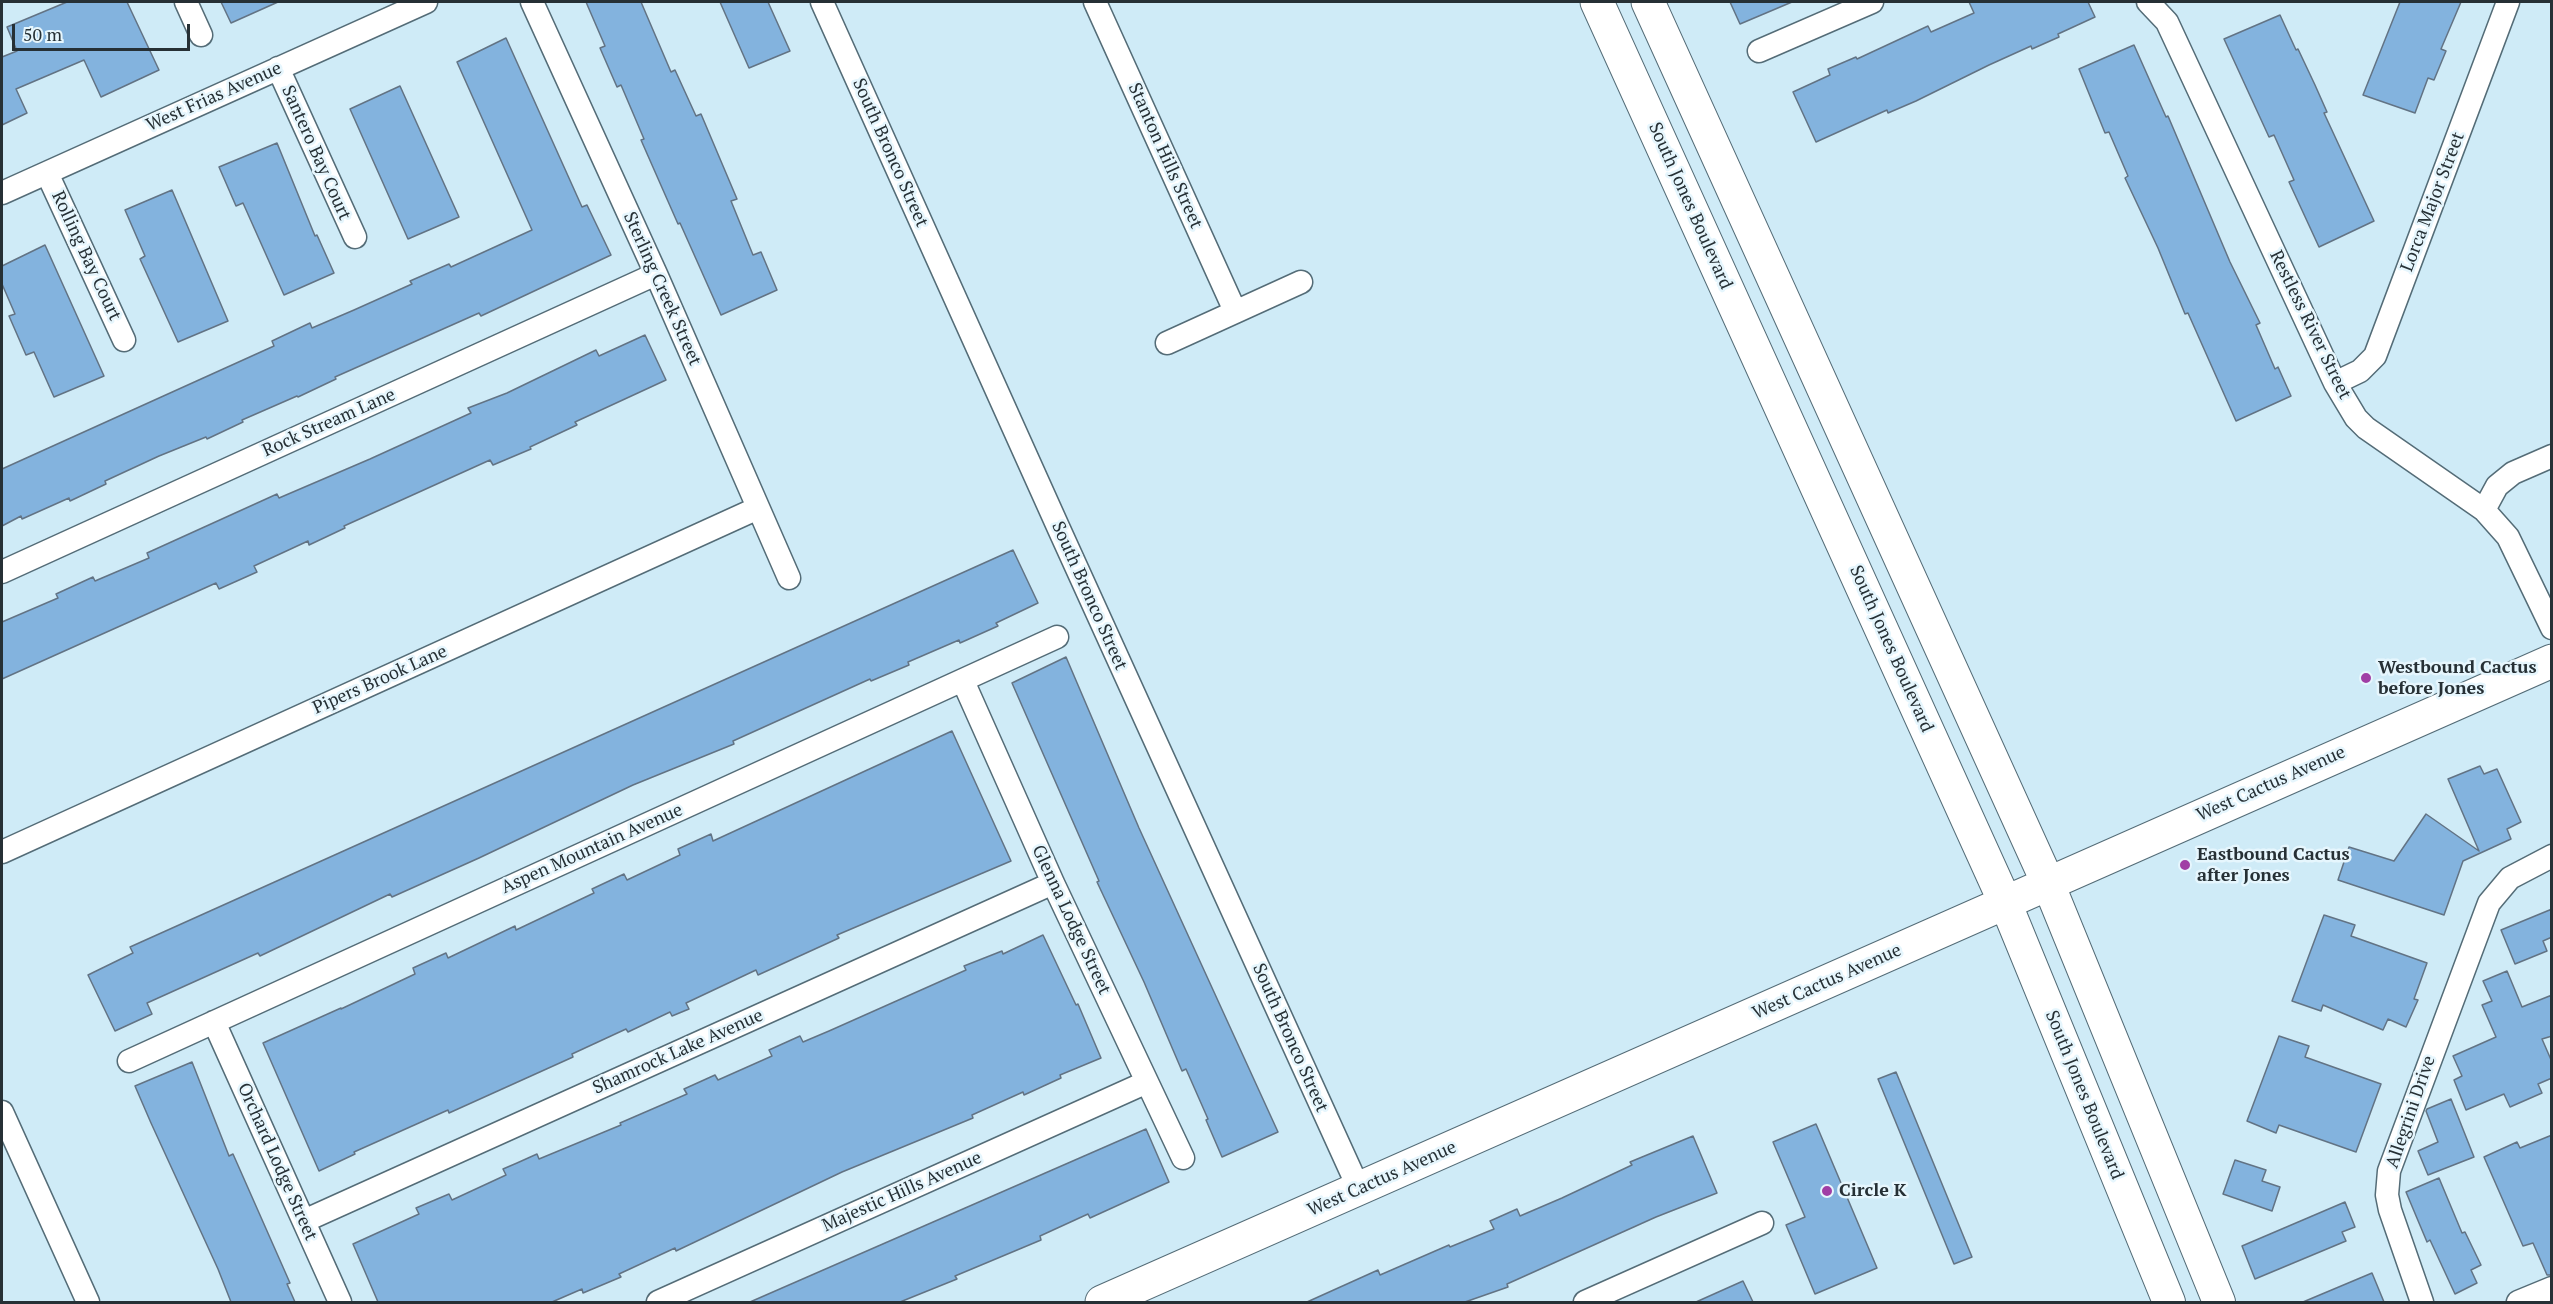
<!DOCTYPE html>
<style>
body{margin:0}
#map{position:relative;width:2553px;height:1304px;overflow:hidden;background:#cfebf7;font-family:"PT Serif",serif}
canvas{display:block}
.frame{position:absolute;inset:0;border:3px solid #263035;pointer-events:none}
.scale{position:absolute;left:12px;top:24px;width:178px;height:27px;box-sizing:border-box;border:3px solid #263035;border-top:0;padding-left:8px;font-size:18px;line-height:21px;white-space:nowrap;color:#263035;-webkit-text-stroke:4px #e6f6fd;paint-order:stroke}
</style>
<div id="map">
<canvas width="2553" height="1304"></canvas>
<div class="frame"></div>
<div class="scale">50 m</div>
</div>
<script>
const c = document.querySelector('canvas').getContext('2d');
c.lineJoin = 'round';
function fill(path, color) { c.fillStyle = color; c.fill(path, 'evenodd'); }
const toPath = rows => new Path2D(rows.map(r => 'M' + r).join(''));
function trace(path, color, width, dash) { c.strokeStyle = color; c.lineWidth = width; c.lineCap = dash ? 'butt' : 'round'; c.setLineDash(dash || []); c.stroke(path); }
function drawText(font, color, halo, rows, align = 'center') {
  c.font = font + ' "PT Serif",serif'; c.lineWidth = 5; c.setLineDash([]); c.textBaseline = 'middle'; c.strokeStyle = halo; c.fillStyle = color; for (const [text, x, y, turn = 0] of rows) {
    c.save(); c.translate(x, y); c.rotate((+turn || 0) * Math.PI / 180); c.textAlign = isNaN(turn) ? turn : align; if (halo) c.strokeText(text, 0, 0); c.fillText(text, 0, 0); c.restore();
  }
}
const building = toPath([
 [67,2,127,2,159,70,101,97,84,60,16,89,27,113,2,125,2,57,17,51,7,27,67,2],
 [221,2,278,2,231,23,221,2],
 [586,2,641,2,671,72,675,70,696,116,701,114,737,199,731,201,753,255,761,252,777,290,721,315,680,223,678,224,641,140,644,139,621,85,617,87,600,48,605,46,586,2],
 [720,2,768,2,790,51,749,68,720,2],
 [1730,2,1792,2,1740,24,1730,2],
 [1969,2,2088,2,2095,17,2058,34,2059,37,2032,49,2031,46,1989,65,1916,101,1888,113,1887,110,1816,142,1793,92,1830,75,1828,69,1856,57,1857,59,1928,26,1931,32,1974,13,1969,2],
 [2400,2,2461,2,2441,49,2446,51,2434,80,2428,78,2415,113,2363,95,2400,2],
 [2280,15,2296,50,2298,49,2315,85,2327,112,2324,113,2374,221,2319,247,2289,182,2294,180,2274,135,2269,137,2224,39,2280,15],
 [506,38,582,207,587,205,611,255,481,316,479,313,335,377,336,379,298,397,297,396,242,420,243,422,207,439,206,437,159,456,105,481,106,484,70,501,69,498,22,519,21,516,2,526,2,469,274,346,272,341,310,323,312,328,354,310,412,284,410,281,449,264,451,267,532,230,457,62,506,38],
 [2134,45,2166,117,2168,116,2230,262,2260,323,2256,325,2275,369,2278,367,2291,396,2236,421,2188,313,2185,314,2158,248,2125,178,2128,176,2109,132,2105,133,2079,69,2134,45],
 [400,86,459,217,408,239,350,109,400,86],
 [277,143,315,236,317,235,334,273,284,295,243,203,236,206,219,167,277,143],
 [172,190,228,321,178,342,140,259,145,256,125,210,172,190],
 [45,245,104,376,54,397,34,352,26,355,9,316,15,314,2,284,2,266,45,245],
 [645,335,666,380,575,422,577,425,530,447,531,449,493,465,490,460,344,526,345,528,309,545,308,541,254,566,257,572,219,589,216,583,2,679,2,622,58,598,56,594,93,577,95,581,149,558,147,553,277,494,279,498,370,459,471,413,468,408,507,393,596,350,599,356,645,335],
 [1013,550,1038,603,996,623,998,626,960,643,959,640,908,662,909,665,871,681,870,679,733,741,734,744,633,785,479,858,392,897,390,894,260,956,258,953,147,1003,152,1014,115,1031,88,975,133,953,130,947,1013,550],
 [1066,657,1139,828,1278,1132,1222,1157,1206,1120,1208,1119,1186,1069,1182,1071,1144,982,1097,882,1099,881,1012,683,1066,657],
 [952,731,1011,861,837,935,839,938,758,975,756,970,686,1003,689,1009,672,1016,670,1012,628,1032,626,1029,572,1054,573,1057,449,1113,448,1110,354,1152,355,1154,319,1171,263,1043,341,1008,341,1009,415,974,413,968,446,953,448,958,515,926,516,930,594,893,592,889,624,874,627,880,680,855,678,849,711,834,713,841,952,731],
 [2480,766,2484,774,2497,769,2521,822,2507,829,2511,839,2463,861,2444,915,2338,880,2349,847,2394,861,2426,814,2479,851,2448,779,2480,766],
 [2552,909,2552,937,2543,941,2547,951,2515,964,2501,930,2552,909],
 [2324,915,2355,925,2351,936,2427,963,2414,999,2418,1000,2406,1027,2388,1019,2383,1030,2323,1005,2321,1011,2292,1001,2324,915],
 [1043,935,1076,1005,1078,1004,1101,1058,1060,1075,1061,1078,1024,1095,1023,1092,972,1115,973,1118,842,1172,676,1251,675,1248,619,1274,621,1277,583,1293,582,1289,552,1302,378,1302,353,1244,419,1214,416,1208,449,1194,452,1200,506,1175,503,1169,517,1163,537,1154,539,1159,621,1125,620,1123,687,1094,684,1089,715,1075,718,1080,772,1056,769,1050,800,1036,803,1042,829,1031,966,970,964,966,1002,951,1003,954,1043,935],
 [2507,971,2522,1007,2552,995,2552,1036,2542,1039,2552,1062,2552,1078,2538,1084,2542,1093,2510,1107,2504,1094,2466,1110,2454,1080,2462,1076,2453,1056,2496,1037,2482,1005,2492,1001,2483,981,2507,971],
 [2279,1036,2309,1046,2305,1057,2381,1084,2356,1152,2279,1125,2276,1133,2247,1121,2279,1036],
 [192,1062,229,1156,233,1154,290,1283,287,1284,295,1302,231,1302,218,1269,151,1123,135,1086,192,1062],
 [1896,1072,1972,1257,1954,1264,1878,1079,1896,1072],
 [2451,1099,2474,1157,2428,1175,2418,1151,2438,1142,2426,1111,2427,1109,2451,1099],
 [1816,1124,1877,1268,1815,1294,1786,1225,1805,1217,1773,1142,1816,1124],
 [1146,1129,1169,1182,1090,1218,1088,1214,1040,1236,1041,1240,955,1276,957,1279,900,1302,750,1302,1146,1129],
 [2552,1135,2552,1275,2547,1275,2533,1243,2523,1246,2484,1157,2517,1142,2520,1148,2552,1135],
 [1693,1136,1717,1193,1656,1217,1507,1284,1508,1287,1465,1302,1307,1302,1378,1270,1380,1275,1449,1245,1450,1247,1494,1229,1490,1221,1517,1209,1520,1216,1562,1198,1632,1165,1630,1162,1693,1136],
 [2235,1160,2266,1170,2262,1181,2280,1187,2272,1211,2223,1194,2235,1160],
 [2439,1178,2462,1233,2465,1232,2481,1265,2471,1270,2477,1283,2455,1294,2430,1240,2427,1242,2406,1192,2439,1178],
 [2345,1202,2355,1227,2342,1232,2346,1241,2255,1279,2242,1246,2345,1202],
 [2372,1273,2384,1302,2303,1302,2372,1273],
 [1743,1281,1753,1302,1696,1302,1743,1281]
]);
fill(building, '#83b3de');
trace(building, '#627384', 1.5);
const street = toPath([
 [186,2,201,35],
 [532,2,656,274,789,578],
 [822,2,1059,529,1359,1189],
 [1095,2,1235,311],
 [2148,2,2167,22,2335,383,2356,418,2366,428,2484,510,2508,537,2552,628],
 [1759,51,1872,2],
 [278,68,355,237],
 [47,173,124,340],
 [2,193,426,2],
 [1167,343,1301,282],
 [2335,383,2360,371,2375,356,2508,2],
 [2484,510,2497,486,2513,473,2552,456],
 [2,572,656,274],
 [963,681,1053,883,1183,1158],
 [2,852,758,508],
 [214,1022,340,1302],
 [129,1061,1057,637],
 [2,1112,88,1302],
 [304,1221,1053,883],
 [658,1302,1147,1082],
 [1585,1302,1762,1223],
 [2422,1302,2390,1210,2387,1195,2389,1171,2489,903,2510,878,2552,856],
 [2518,1302,2552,1288]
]);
const secondary = toPath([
 [2048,883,2219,1302],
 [2005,902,2169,1302]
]);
const primary = toPath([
 [1597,2,2005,902],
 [1648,2,2048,883],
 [1102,1302,2552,661]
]);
trace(street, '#546c77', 25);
trace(secondary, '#546c77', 34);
trace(primary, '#546c77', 35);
trace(street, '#fff', 22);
trace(secondary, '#fff', 32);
trace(primary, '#fff', 33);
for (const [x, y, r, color] of [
 [2366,678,6,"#a03ea5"],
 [2185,865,6,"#a03ea5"],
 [1827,1191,6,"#a03ea5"]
]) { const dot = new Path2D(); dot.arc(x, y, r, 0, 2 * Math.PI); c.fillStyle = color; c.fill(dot); trace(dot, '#e6f6fd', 2); }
drawText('18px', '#263035', '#e6f6fd', [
 ["West Frias Avenue",214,97,-24],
 ["Santero Bay Court",316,153,66],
 ["South Bronco Street",890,153,66],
 ["Stanton Hills Street",1165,156,66],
 ["Lorca Major Street",2433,202,-69],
 ["South Jones Boulevard",1690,206,66],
 ["Rolling Bay Court",86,256,65],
 ["Sterling Creek Street",662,289,66],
 ["Restless River Street",2310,325,64],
 ["Rock Stream Lane",329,423,-24],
 ["South Bronco Street",1089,596,66],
 ["South Jones Boulevard",1891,649,66],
 ["Pipers Brook Lane",380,680,-24],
 ["West Cactus Avenue",2271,784,-24],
 ["Aspen Mountain Avenue",592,849,-24],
 ["Glenna Lodge Street",1071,920,65],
 ["West Cactus Avenue",1827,982,-24],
 ["South Bronco Street",1290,1038,66],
 ["Shamrock Lake Avenue",678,1052,-24],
 ["South Jones Boulevard",2084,1095,68],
 ["Allegrini Drive",2411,1112,-71],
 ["Orchard Lodge Street",277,1162,66],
 ["West Cactus Avenue",1382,1179,-24],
 ["Majestic Hills Avenue",902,1192,-24]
]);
drawText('bold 18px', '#263035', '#e6f6fd', [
 ["Westbound Cactus",2378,668],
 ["before Jones",2378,689],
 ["Eastbound Cactus",2197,855],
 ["after Jones",2197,876],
 ["Circle K",1839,1191]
], 'left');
</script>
